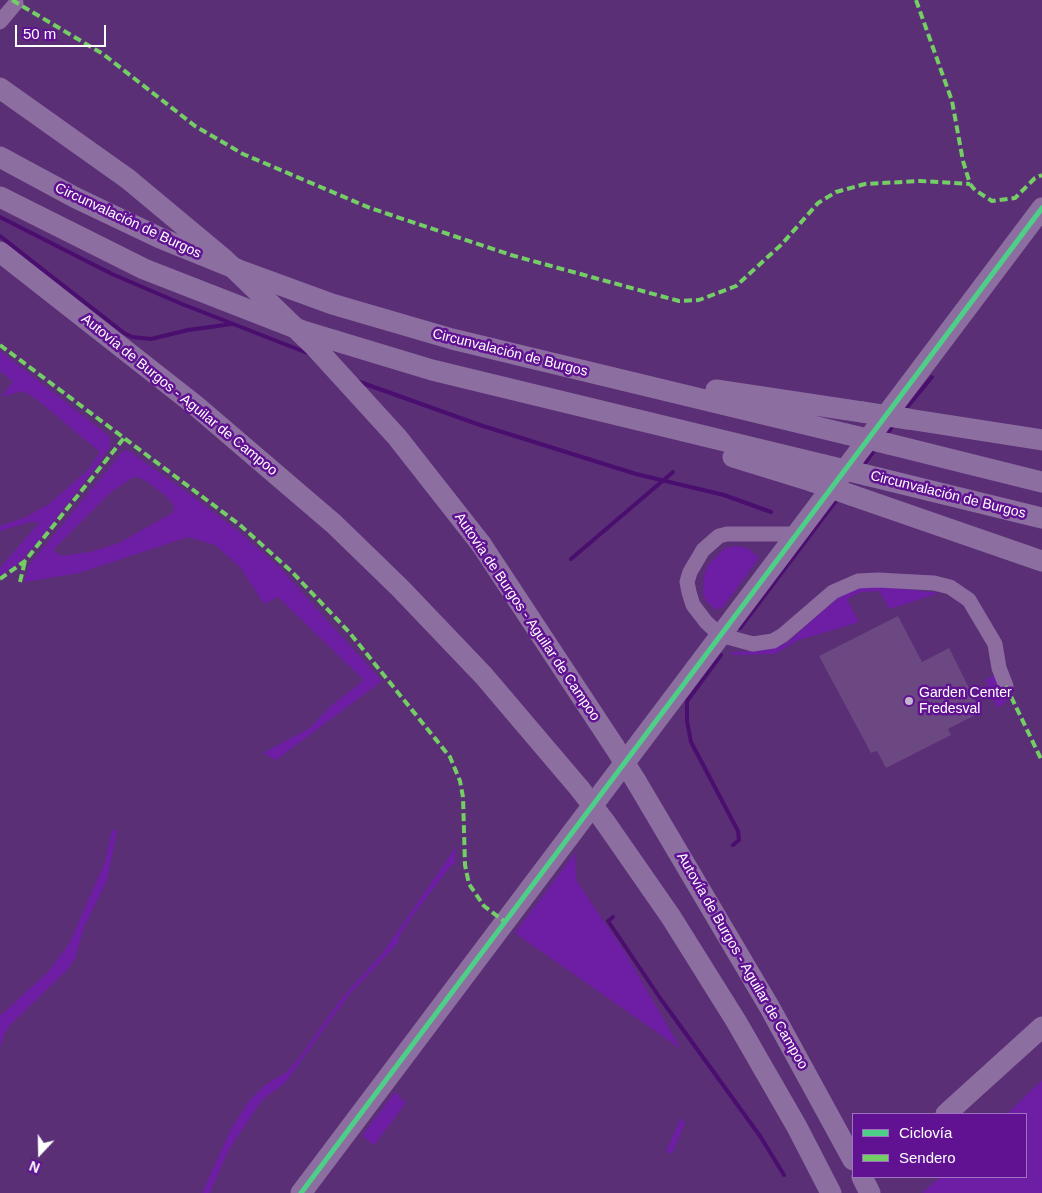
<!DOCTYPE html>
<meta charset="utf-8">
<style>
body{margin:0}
#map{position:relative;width:1042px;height:1193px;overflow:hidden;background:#5a2f75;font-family:Helvetica,sans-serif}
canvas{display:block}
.legend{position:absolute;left:852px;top:1113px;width:175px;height:65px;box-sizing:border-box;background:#601292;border:1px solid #a071be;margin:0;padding:6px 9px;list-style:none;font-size:15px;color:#fff}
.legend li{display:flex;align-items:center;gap:10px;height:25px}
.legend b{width:25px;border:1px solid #a071be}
.north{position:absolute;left:15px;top:1128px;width:50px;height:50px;-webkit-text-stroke:4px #601292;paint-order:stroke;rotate:201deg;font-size:14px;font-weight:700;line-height:20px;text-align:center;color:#fff}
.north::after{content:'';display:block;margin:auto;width:18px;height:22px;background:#fff;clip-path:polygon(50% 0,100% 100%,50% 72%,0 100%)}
.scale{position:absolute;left:15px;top:25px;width:91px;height:22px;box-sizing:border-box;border:2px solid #fff;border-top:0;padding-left:6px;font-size:15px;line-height:18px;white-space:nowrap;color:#fff;-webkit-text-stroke:4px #601292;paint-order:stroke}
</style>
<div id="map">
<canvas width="1042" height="1193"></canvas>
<ul class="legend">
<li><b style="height:6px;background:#4dcf88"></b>Ciclovía</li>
<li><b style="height:6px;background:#74ce65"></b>Sendero</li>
</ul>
<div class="north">N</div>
<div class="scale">50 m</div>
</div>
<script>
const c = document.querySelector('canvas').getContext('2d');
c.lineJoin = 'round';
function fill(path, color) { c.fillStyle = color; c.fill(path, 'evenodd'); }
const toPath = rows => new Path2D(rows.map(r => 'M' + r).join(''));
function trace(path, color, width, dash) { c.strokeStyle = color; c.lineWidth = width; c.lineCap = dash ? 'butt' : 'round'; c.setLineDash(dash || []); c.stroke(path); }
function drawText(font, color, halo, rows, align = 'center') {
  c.font = font + ' Helvetica,sans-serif'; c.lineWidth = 5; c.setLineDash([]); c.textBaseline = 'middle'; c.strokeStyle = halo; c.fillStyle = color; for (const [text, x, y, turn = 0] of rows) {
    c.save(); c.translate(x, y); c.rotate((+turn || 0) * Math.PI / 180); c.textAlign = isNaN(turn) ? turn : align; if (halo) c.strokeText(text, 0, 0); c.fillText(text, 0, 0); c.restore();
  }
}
fill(toPath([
 [0,351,110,437,110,446,99,463,46,532,21,561,0,576,0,568,40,522,30,522,0,531,0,526,26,517,49,504,89,469,100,452,35,398,22,391,1,397,13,382,0,371],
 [124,450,129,451,192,496,238,531,280,568,382,681,276,760,263,753,310,728,330,707,364,680,278,597,264,604,241,568,215,545,188,537,79,573,24,582,29,565],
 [134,477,143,479,164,494,173,504,174,512,119,543,90,552,61,556,53,550,111,492],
 [736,546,748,548,759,558,723,607,716,610,706,601,703,594,704,576,708,565,725,548],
 [877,586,939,593,890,609,879,591,861,592,847,599,859,622,796,641,775,654,731,655,732,652,760,651,785,644,841,595,858,588],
 [994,675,1007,702,997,708,985,680],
 [112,830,117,831,107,881,84,927,75,959,66,971,10,1025,4,1035,0,1048,0,1016,48,972,69,944,105,862],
 [456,847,455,863,449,868,414,914,399,936,398,943,348,996,285,1083,262,1100,228,1151,210,1193,202,1193,231,1129,249,1101,266,1084,286,1073,300,1057,341,999,382,954],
 [575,853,576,880,624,951,681,1049,515,933],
 [1042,1080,1042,1193,922,1193,940,1177,1026,1177,1026,1114,1007,1114],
 [395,1092,406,1103,374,1145,362,1136],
 [681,1118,685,1123,672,1154,666,1151]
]), '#6e1da5');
trace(toPath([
 [0,217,112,274,182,304,310,354],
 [0,236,124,333,132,337,151,339,188,330,232,324],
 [357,381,480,425,636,474,724,495,771,512],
 [904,411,932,377],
 [885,437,894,424],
 [862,467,876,448],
 [571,559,673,472],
 [740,628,838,498],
 [721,655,687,701,687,721,691,742,738,831,739,840,733,845],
 [613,917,608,921,660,998,760,1136,784,1175]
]), '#4a0e6f', 4);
fill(toPath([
 [898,616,922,662,949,648,981,712,948,729,951,735,886,768,877,751,871,753,819,656]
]), '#6b4882');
trace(toPath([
 [0,22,16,3],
 [795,534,727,534,719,536,703,550,690,572,687,582,689,592,693,605,706,622,720,635,753,644,773,641,783,635,833,592,858,581,878,580,934,583,950,587,969,600,995,644,999,668,1006,686]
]), '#8d6ca0', 15);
trace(toPath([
 [0,88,128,179],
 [0,157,76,198,160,238,239,270,332,304,452,339,846,434],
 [0,197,144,269,303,331,432,370,824,465],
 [0,252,195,405,334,524,400,588,484,676,580,789],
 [716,390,862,412],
 [908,419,1042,440],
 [889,444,1042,482],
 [733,457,811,481],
 [866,475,1042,518],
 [851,495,1042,561],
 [481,544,614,746],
 [636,781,770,1008,853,1160],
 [605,822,671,917,736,1021,797,1127,831,1193],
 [946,1114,1042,1027],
 [301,1193,1042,208]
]), '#8d6ea0', 21);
trace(toPath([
 [128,179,224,259,314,346,397,437,481,544],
 [862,412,908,419],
 [846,434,889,444],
 [824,465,866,475],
 [811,481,851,495],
 [614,746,636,781],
 [580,789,605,822],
 [862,1177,870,1193]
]), '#8d6ea0', 21);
trace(toPath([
 [12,0,103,54,195,126,243,154,370,208,511,255,679,301,699,300,736,286,782,244,818,203,836,192,865,184,920,181,970,184],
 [916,0,952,101,963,161,970,184,975,190,992,201,1015,198,1035,178,1042,175],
 [0,345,240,525,292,572,349,632,450,757,460,781,463,797,465,865,469,884,484,906,505,922],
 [0,579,25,561,124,438],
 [20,582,25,561],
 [1006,686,1042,761]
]), '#74ce65', 4, [8, 4]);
trace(toPath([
 [301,1193,1042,208]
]), '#4dcf88', 5);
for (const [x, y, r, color] of [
 [909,701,5,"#c5b6cf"]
]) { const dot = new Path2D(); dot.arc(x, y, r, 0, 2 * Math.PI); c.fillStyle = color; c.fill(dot); trace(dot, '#601292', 2); }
drawText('14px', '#fff', '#601292', [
 ["Circunvalación de Burgos",128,221,25],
 ["Circunvalación de Burgos",510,353,14],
 ["Autovía de Burgos - Aguilar de Campoo",179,395,39],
 ["Circunvalación de Burgos",948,495,14],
 ["Autovía de Burgos - Aguilar de Campoo",527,617,56],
 ["Autovía de Burgos - Aguilar de Campoo",742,961,60]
]);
drawText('14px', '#fff', '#601292', [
 ["Garden Center",919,693],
 ["Fredesval",919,709]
], 'left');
</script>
